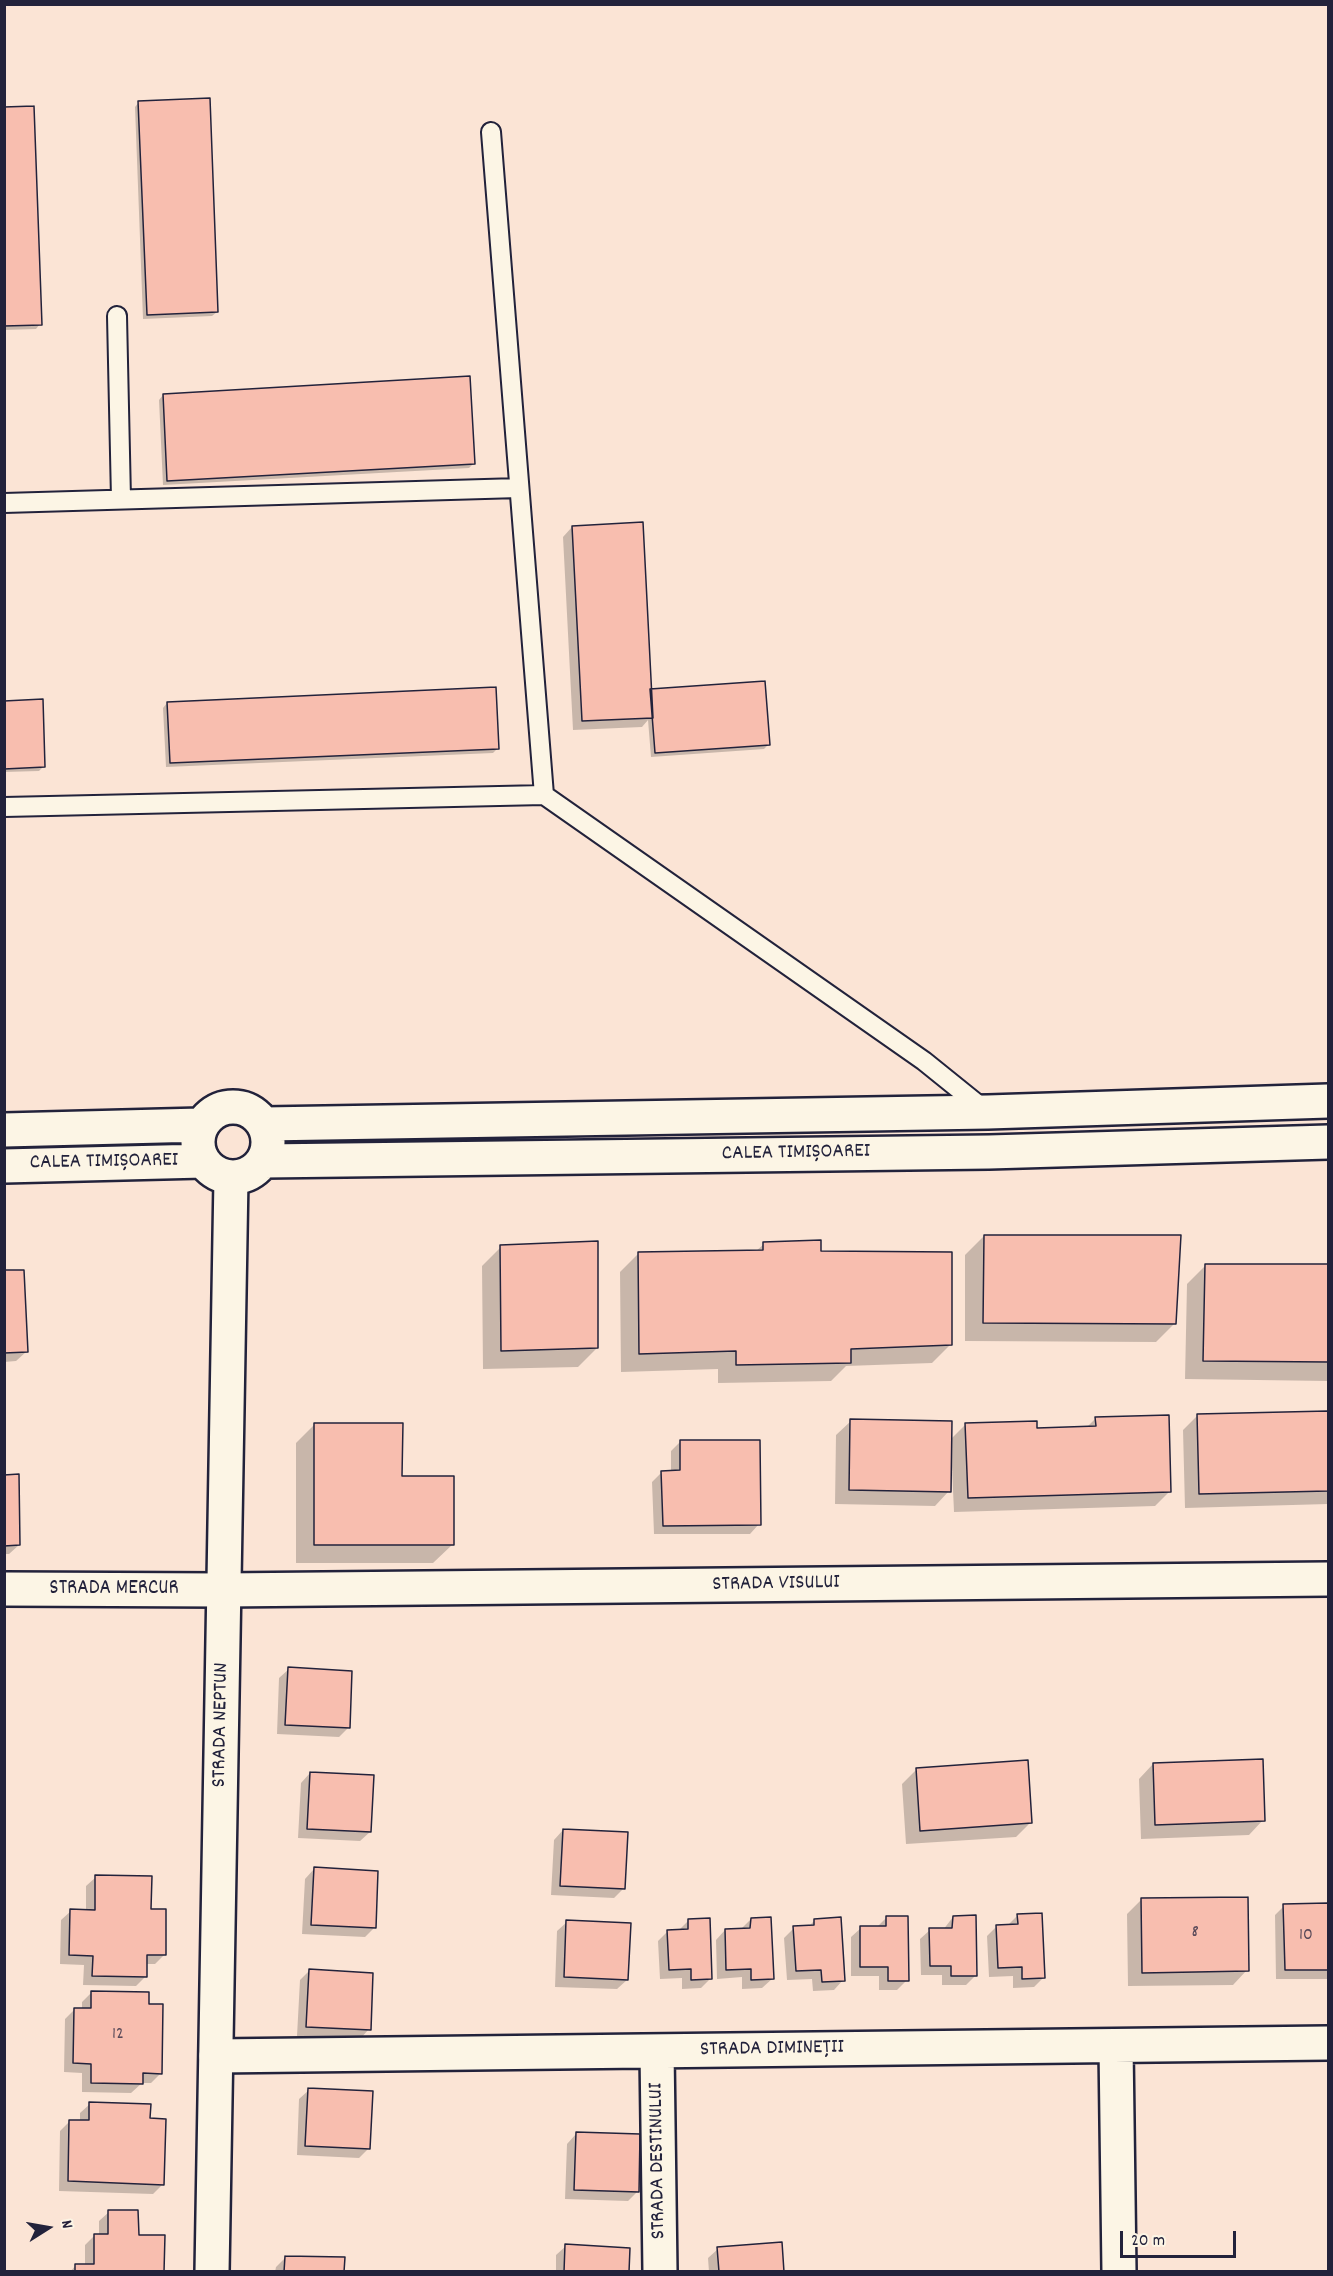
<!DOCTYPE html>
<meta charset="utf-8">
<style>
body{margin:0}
#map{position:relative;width:1333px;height:2276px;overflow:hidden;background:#fbe4d5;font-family:Dekko,sans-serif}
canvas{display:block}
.frame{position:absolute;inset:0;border:6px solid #22223b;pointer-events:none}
.north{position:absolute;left:18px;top:2198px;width:60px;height:60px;-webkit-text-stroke:4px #fcf5e5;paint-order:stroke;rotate:79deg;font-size:16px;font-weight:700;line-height:24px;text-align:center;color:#22223b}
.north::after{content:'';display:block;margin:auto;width:21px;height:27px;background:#22223b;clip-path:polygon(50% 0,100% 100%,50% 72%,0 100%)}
.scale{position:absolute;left:1120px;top:2231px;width:116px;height:27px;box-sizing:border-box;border:3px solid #22223b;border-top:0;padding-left:8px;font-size:18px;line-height:21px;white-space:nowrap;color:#22223b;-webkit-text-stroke:4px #fcf5e5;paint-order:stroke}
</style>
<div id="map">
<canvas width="1333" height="2276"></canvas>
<div class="frame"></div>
<div class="north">N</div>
<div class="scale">20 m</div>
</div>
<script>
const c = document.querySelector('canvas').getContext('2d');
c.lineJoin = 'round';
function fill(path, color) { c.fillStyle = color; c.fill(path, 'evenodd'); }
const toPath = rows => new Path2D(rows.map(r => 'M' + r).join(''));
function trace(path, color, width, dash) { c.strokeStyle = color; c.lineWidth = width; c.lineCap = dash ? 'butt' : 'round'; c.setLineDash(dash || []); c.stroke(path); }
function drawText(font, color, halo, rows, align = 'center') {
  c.font = font + ' Dekko,sans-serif'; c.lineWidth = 6; c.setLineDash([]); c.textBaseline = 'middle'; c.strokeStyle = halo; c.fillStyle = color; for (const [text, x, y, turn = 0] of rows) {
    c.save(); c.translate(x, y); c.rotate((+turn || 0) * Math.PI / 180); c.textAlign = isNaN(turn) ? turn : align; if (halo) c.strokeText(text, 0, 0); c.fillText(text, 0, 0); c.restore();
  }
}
fill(toPath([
 [139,102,217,312,212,316,143,319,135,107],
 [4,109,40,324,36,329,4,330],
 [163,395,474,463,469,468,163,485,159,400],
 [572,527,650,691,768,745,764,749,651,757,648,720,642,727,573,730,563,537],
 [4,702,43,767,39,771,4,772],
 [167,703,497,749,493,753,166,767,163,708],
 [984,1236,1174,1324,1156,1342,965,1341,965,1255],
 [764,1244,819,1252,951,1344,932,1363,846,1366,831,1381,718,1383,718,1369,621,1372,620,1272,639,1253,755,1252],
 [501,1247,597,1348,578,1367,483,1369,482,1266],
 [1206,1265,1328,1265,1328,1381,1185,1379,1187,1284],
 [4,1272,26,1352,16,1361,4,1362],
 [1328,1412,1328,1504,1185,1508,1183,1430,1197,1416],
 [1096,1418,1169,1492,1155,1506,954,1512,952,1467,950,1467,949,1491,935,1506,835,1504,836,1435,851,1421,950,1440,966,1424,1036,1430,1086,1428],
 [315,1424,401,1478,452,1545,433,1563,296,1563,296,1443],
 [680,1442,759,1524,750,1534,654,1534,652,1482,662,1472,671,1472,671,1451],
 [4,1476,19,1545,9,1554,4,1554],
 [289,1669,348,1728,339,1737,277,1734,279,1678],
 [1153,1764,1263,1820,1249,1835,1141,1839,1139,1779],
 [917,1769,1031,1822,1016,1837,906,1844,902,1784],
 [310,1773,370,1832,360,1841,298,1838,301,1783],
 [563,1830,624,1888,614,1898,551,1895,554,1840],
 [314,1869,374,1928,365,1937,302,1934,305,1879],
 [96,1877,149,1911,164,1955,155,1964,145,1964,146,1976,136,1986,83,1985,84,1965,60,1964,61,1920,71,1911,86,1911,86,1886],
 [1142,1899,1247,1970,1233,1985,1128,1986,1127,1914],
 [1328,1905,1328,1979,1276,1979,1275,1915,1284,1906],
 [1018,1915,1043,1978,1034,1987,1013,1988,1013,1976,989,1977,987,1936,997,1926,1007,1926],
 [953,1917,976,1975,966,1985,942,1985,942,1975,921,1975,920,1939,930,1930,943,1930],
 [886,1918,907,1980,897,1990,879,1990,879,1976,851,1976,851,1937,861,1928,877,1927],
 [751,1919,772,1979,762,1988,742,1989,742,1977,717,1979,716,1940,725,1930,741,1929],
 [815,1920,843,1980,834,1990,813,1991,812,1979,787,1980,784,1938,794,1928,808,1927],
 [688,1921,710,1979,701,1988,682,1989,682,1978,660,1979,658,1941,668,1931,678,1931],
 [567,1922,627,1980,617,1989,555,1987,557,1931],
 [309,1971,369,2029,360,2039,297,2036,300,1980],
 [92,1992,148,2005,161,2073,151,2083,142,2083,131,2093,82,2092,82,2073,64,2072,65,2019,75,2009,82,2010,82,2002],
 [309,2090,369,2148,359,2158,297,2155,299,2099],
 [90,2104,149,2119,163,2184,153,2194,59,2191,60,2131,70,2121,80,2122,80,2113],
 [576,2134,638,2191,628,2201,565,2199,567,2144],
 [109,2212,137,2236,163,2272,70,2272,76,2265,85,2265,85,2245,95,2235,99,2235,99,2221],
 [566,2246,628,2272,556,2272,556,2255],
 [718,2249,782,2272,709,2272,708,2258],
 [285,2258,343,2272,275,2272,276,2267]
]), '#0003');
const building = toPath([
 [210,98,218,312,147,315,138,101,210,98],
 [34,106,42,325,4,326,4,107,34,106],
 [470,376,475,464,167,481,163,394,470,376],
 [643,522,653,718,582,721,572,526,643,522],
 [765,681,770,745,655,753,650,689,765,681],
 [496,687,499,749,170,763,167,702,496,687],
 [43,699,45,767,4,769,4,701,43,699],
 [984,1235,1181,1235,1176,1324,983,1323,984,1235],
 [821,1240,821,1251,952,1252,952,1345,851,1349,851,1363,736,1365,736,1351,639,1354,638,1252,763,1250,763,1242,821,1240],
 [598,1241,598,1348,501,1351,500,1245,598,1241],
 [1205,1264,1328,1264,1328,1362,1203,1361,1205,1264],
 [4,1270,24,1270,28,1352,4,1353,4,1270],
 [1328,1411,1328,1491,1199,1494,1197,1414,1328,1411],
 [1169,1415,1171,1492,968,1498,965,1423,1037,1421,1037,1428,1096,1426,1095,1417,1169,1415],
 [850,1419,952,1421,951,1492,849,1490,850,1419],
 [314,1423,403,1423,402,1476,454,1476,454,1545,314,1545,314,1423],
 [680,1440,760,1440,761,1525,663,1526,661,1471,680,1470,680,1440],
 [19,1474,20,1545,4,1546,4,1475,19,1474],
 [288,1667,352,1671,350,1728,285,1725,288,1667],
 [1263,1759,1265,1821,1155,1825,1153,1763,1263,1759],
 [1028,1760,1032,1823,920,1831,916,1768,1028,1760],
 [310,1772,374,1775,371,1832,307,1829,310,1772],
 [563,1829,628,1832,625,1889,560,1886,563,1829],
 [314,1867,378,1871,376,1928,311,1925,314,1867],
 [95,1875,152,1876,151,1909,166,1909,166,1955,147,1955,147,1977,92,1976,93,1956,69,1955,70,1909,95,1910,95,1875],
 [1248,1897,1249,1971,1142,1973,1141,1898,1248,1897],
 [1328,1903,1328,1970,1285,1970,1283,1904,1328,1903],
 [1042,1913,1045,1978,1022,1979,1022,1967,998,1968,996,1925,1018,1924,1017,1914,1042,1913],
 [976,1915,977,1976,951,1976,951,1966,930,1966,929,1928,952,1928,953,1916,976,1915],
 [886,1916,908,1916,909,1981,888,1981,888,1967,860,1967,860,1926,886,1926,886,1916],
 [771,1917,774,1979,751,1980,751,1969,726,1970,725,1929,750,1928,751,1918,771,1917],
 [841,1917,845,1981,822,1982,821,1970,796,1971,793,1926,814,1925,814,1919,841,1917],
 [710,1918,712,1979,691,1980,691,1969,669,1970,667,1930,688,1929,688,1919,710,1918],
 [566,1920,631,1923,628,1980,564,1977,566,1920],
 [309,1969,373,1973,371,2030,306,2027,309,1969],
 [91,1991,149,1992,149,2004,163,2004,162,2074,143,2073,143,2084,91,2083,91,2064,73,2063,74,2008,91,2008,91,1991],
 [308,2088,373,2091,370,2149,305,2146,308,2088],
 [89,2102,151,2104,150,2118,166,2119,164,2185,68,2181,69,2120,89,2120,89,2102],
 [576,2132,640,2134,639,2192,574,2190,576,2132],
 [108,2210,138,2210,139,2235,165,2235,164,2272,75,2272,75,2264,94,2264,94,2234,108,2234,108,2210],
 [782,2242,784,2272,719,2272,717,2247,782,2242],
 [565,2244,630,2248,629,2272,564,2272,565,2244],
 [285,2256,345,2257,344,2272,284,2272,285,2256]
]);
fill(building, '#f8beaf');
trace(building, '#22223b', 1.5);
const lane = toPath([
 [491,132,544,795],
 [117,316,121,499],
 [4,503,519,488],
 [4,807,544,795,924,1061,986,1111]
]);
const street = toPath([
 [4,1589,223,1590,1328,1579],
 [1116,2046,1119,2272],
 [657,2051,660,2272],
 [216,2056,1328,2043]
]);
const secondary = toPath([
 '198 1142a35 35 0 1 1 70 0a35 35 0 1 1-70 0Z',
 [264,1124,988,1112,1328,1101],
 [4,1130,201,1125],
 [264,1161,989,1152,1328,1142],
 [4,1166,203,1161],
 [212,2272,231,1178]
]);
trace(lane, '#22223b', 22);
trace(street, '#22223b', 38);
trace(secondary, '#22223b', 38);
trace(lane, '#fcf5e5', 18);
trace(street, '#fcf5e5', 33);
trace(secondary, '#fcf5e5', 33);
drawText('18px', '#584958', null, [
 ["8",1195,1934],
 ["10",1306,1937],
 ["12",118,2036]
]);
drawText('21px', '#22223b', '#fcf5e5', [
 ["CALEA TIMIȘOAREI",796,1154,-1],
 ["CALEA TIMIȘOAREI",104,1163,-1],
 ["STRADA VISULUI",776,1585,-1],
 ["STRADA MERCUR",114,1590],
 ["STRADA NEPTUN",222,1725,-89],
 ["STRADA DIMINEȚII",772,2050,-1],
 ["STRADA DESTINULUI",659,2161,-91]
]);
</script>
